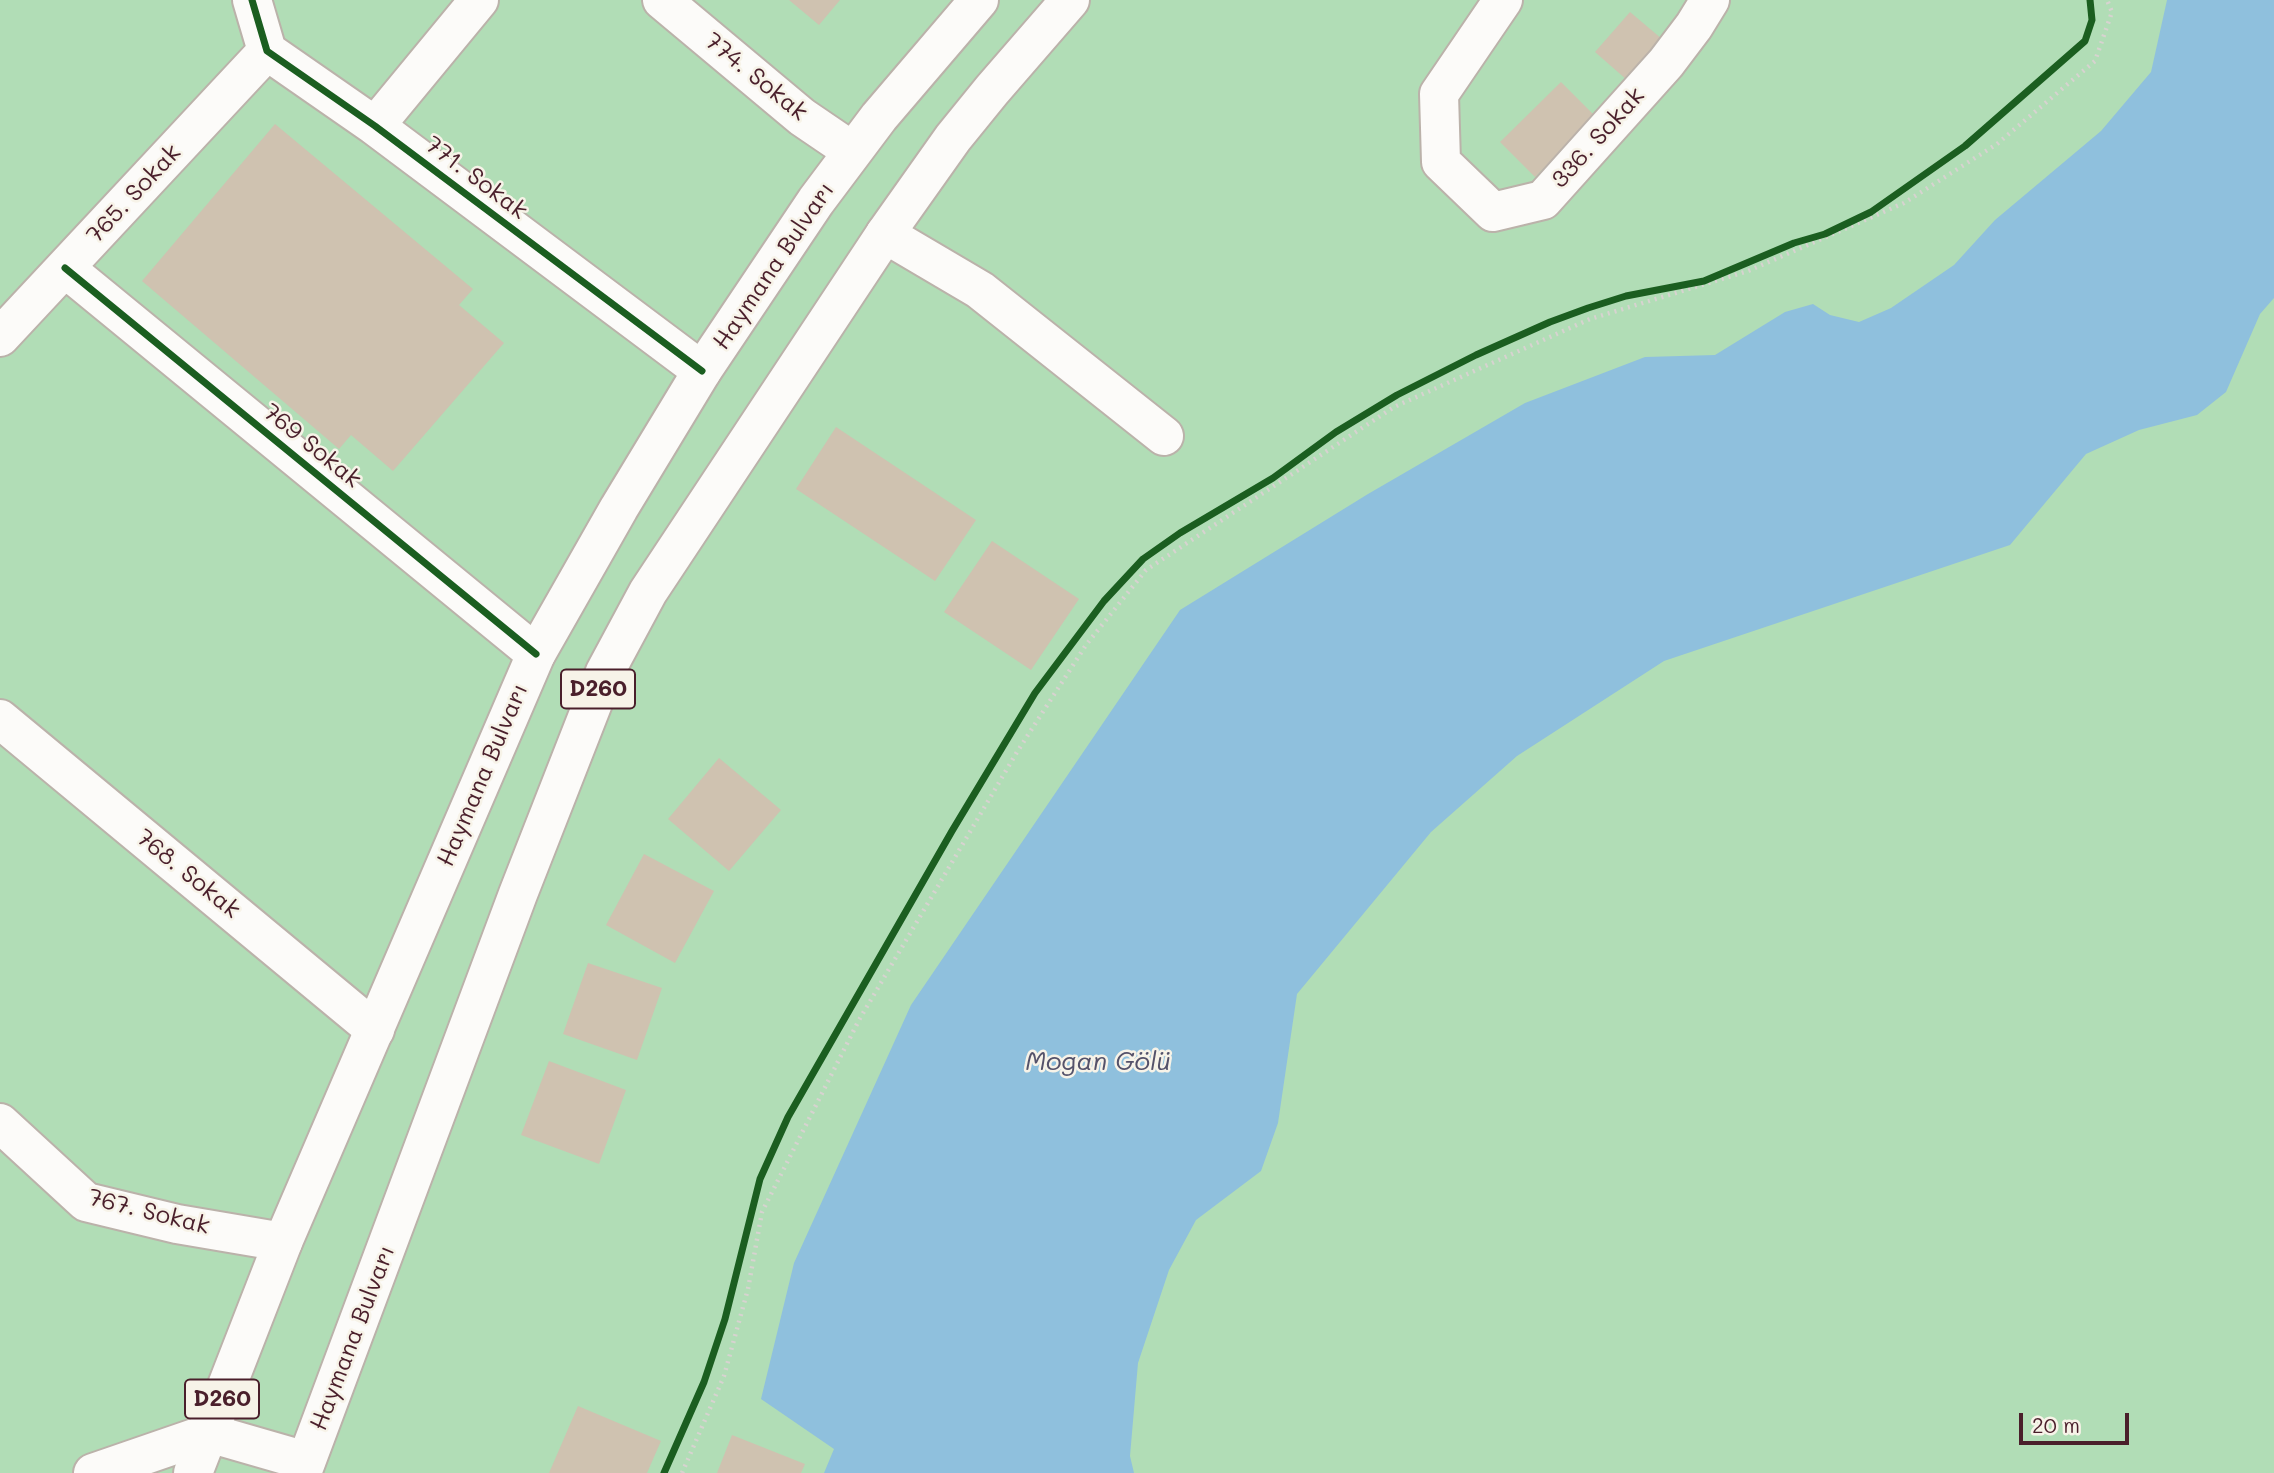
<!DOCTYPE html>
<meta charset="utf-8">
<style>
body{margin:0}
#map{position:relative;width:2274px;height:1473px;overflow:hidden;background:#ebe3d5;font-family:Mali,sans-serif}
canvas{display:block}
.scale{position:absolute;left:2019px;top:1413px;width:110px;height:32px;box-sizing:border-box;border:4px solid #4a1f2b;border-top:0;padding-left:9px;font-size:21px;line-height:24px;white-space:nowrap;color:#4a1f2b;-webkit-text-stroke:5px #f7f3e8;paint-order:stroke}
</style>
<div id="map">
<canvas width="2274" height="1473"></canvas>
<div class="scale">20 m</div>
</div>
<script>
const c = document.querySelector('canvas').getContext('2d');
c.lineJoin = 'round';
function fill(path, color) { c.fillStyle = color; c.fill(path, 'evenodd'); }
const toPath = rows => new Path2D(rows.map(r => 'M' + r).join(''));
function trace(path, color, width, dash) { c.strokeStyle = color; c.lineWidth = width; c.lineCap = dash ? 'butt' : 'round'; c.setLineDash(dash || []); c.stroke(path); }
function drawText(font, color, halo, rows, align = 'center') {
  c.font = font + ' Mali,sans-serif'; c.lineWidth = 5; c.setLineDash([]); c.textBaseline = 'middle'; c.strokeStyle = halo; c.fillStyle = color; for (const [text, x, y, turn = 0] of rows) {
    c.save(); c.translate(x, y); c.rotate((+turn || 0) * Math.PI / 180); c.textAlign = isNaN(turn) ? turn : align; if (halo) c.strokeText(text, 0, 0); c.fillText(text, 0, 0); c.restore();
  }
}
fill(toPath([
 [0,0,2274,0,2274,1473,0,1473]
]), '#b1ddb6');
fill(toPath([
 [2167,0,2274,0,2274,298,2260,314,2226,392,2197,415,2139,430,2086,454,2010,545,1664,661,1517,756,1431,832,1297,994,1278,1123,1261,1171,1196,1220,1169,1270,1138,1363,1130,1456,1134,1473,824,1473,834,1449,761,1399,794,1263,911,1005,1180,610,1368,494,1525,403,1645,357,1715,355,1785,312,1813,304,1830,315,1859,322,1891,308,1954,265,1995,220,2101,131,2151,72]
]), '#8fc0dd');
fill(toPath([
 [789,0,840,0,819,25],
 [1630,12,1662,39,1627,80,1595,52],
 [1561,82,1596,117,1535,177,1500,142],
 [275,124,473,289,459,305,504,343,393,471,351,435,339,449,142,281],
 [836,427,976,520,935,581,796,489],
 [992,541,1079,599,1031,670,944,612],
 [719,758,781,810,729,871,668,819],
 [644,854,714,891,675,963,606,925],
 [588,963,662,988,637,1060,563,1034],
 [549,1061,626,1090,599,1164,521,1135],
 [578,1406,661,1441,647,1473,549,1473],
 [732,1435,805,1464,801,1473,717,1473]
]), '#cfc2b0');
const minor = toPath([
 [252,0,267,51,375,126,702,371],
 [662,0,802,117,852,151],
 [1503,0,1439,94,1441,162,1493,212,1543,200,1666,63,1694,26,1710,0],
 [375,126,479,0],
 [885,234,980,290,1164,436],
 [65,268,536,654],
 [0,337,267,51],
 [0,719,375,1030],
 [0,1123,86,1202,177,1224,283,1242]
]);
const major = toPath([
 [93,1473,209,1433,306,1461]
]);
const highway = toPath([
 [193,1473,283,1242,536,654,619,508,702,371,816,201,879,117,979,0],
 [302,1473,518,894,605,672,648,592,885,234,953,138,992,90,1070,0]
]);
trace(minor, '#bbb2aa', 42);
trace(major, '#bbb2aa', 42);
trace(highway, '#bbb2aa', 42);
trace(toPath([
 [682,1473,724,1376,748,1289,762,1212,859,1020,1017,752,1086,645,1146,570,1394,407,1590,319,1748,271,1904,203,1997,144,2095,61,2112,12,2107,0]
]), '#d7d3d0', 4.5, [2, 5]);
trace(minor, '#fcfbf9', 38);
trace(major, '#fcfbf9', 38);
trace(highway, '#fcfbf9', 38);
trace(toPath([
 [252,0,267,51,375,126,702,371],
 [65,268,536,654],
 [664,1473,704,1382,725,1319,760,1179,788,1117,952,831,1035,693,1104,601,1143,559,1180,533,1273,478,1336,432,1397,395,1476,355,1550,322,1588,308,1626,296,1704,281,1794,243,1825,234,1871,212,1965,146,2085,41,2092,20,2090,0]
]), '#1b5e20', 7);
for (const [x, y, w] of [
 [598,689,74],
 [222,1399,74]
]) { const box = new Path2D(); box.roundRect(x - w / 2, y - 19.5, w, 39, 5); c.fillStyle = '#f7f3e8'; c.fill(box); trace(box, '#4a1f2b', 2); }
drawText('bold 23px', '#4a1f2b', null, [
 ["D260",598,689],
 ["D260",222,1399]
]);
drawText('24px', '#4a1f2b', '#f7f3e8', [
 ["774. Sokak",756,77,39],
 ["336. Sokak",1598,138,-48],
 ["771. Sokak",476,178,37],
 ["765. Sokak",134,194,-47],
 ["Haymana Bulvarı",774,266,-56],
 ["769 Sokak",312,446,39],
 ["Haymana Bulvarı",483,775,-67],
 ["768. Sokak",188,874,39],
 ["767. Sokak",149,1212,14],
 ["Haymana Bulvarı",353,1338,-69]
]);
drawText('italic 26px', '#54526a', '#f7f3e8', [
 ["Mogan Gölü",1098,1062]
]);
</script>
